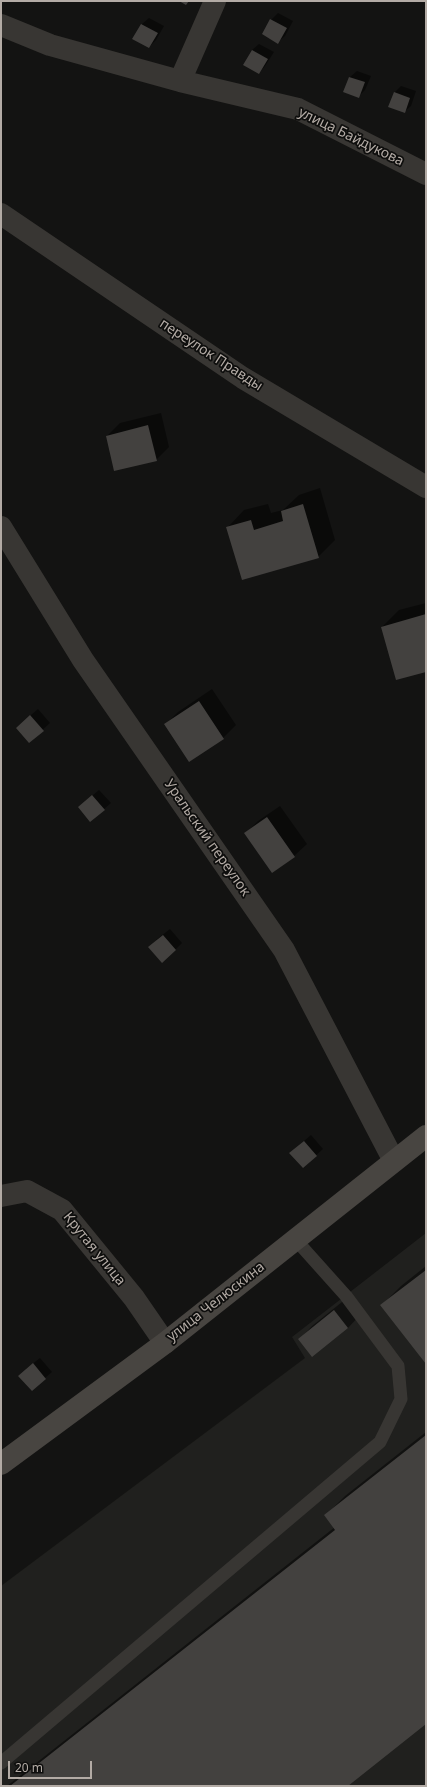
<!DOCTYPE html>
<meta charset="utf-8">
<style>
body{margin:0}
#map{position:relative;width:427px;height:1787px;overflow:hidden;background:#131312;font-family:"Noto Sans",sans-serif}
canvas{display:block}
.frame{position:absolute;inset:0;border:2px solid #b3aba5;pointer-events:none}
.scale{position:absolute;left:8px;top:1761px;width:84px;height:18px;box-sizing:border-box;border:2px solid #b3aba5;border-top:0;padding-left:5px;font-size:12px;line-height:14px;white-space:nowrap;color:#b3aba5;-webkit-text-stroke:3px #0e0e0d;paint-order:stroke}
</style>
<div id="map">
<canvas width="427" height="1787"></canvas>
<div class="frame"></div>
<div class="scale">20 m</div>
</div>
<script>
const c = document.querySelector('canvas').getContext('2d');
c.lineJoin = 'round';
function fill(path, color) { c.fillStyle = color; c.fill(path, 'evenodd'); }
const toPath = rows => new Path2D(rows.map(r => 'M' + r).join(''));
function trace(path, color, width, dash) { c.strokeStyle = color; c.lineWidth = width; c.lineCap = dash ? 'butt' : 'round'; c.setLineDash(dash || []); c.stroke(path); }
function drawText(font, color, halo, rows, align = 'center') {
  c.font = font + ' "Noto Sans",sans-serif'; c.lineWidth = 3.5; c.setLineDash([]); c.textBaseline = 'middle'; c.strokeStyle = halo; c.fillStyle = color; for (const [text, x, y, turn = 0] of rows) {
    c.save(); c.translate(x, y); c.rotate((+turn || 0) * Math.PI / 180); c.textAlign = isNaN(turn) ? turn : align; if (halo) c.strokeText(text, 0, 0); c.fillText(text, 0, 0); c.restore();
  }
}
fill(toPath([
 [426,1233,426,1786,1,1786,1,1586,305,1358,292,1337]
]), '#20201e');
fill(toPath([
 [278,13,293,21,285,36,278,42,271,20],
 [149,18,164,26,156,40,149,47,134,39,142,24],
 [259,44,274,52,265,66,259,73,252,50],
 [357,71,371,76,365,90,359,96,345,91,350,77],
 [401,86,416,91,411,106,404,112,395,92],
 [161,413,169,447,156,460,107,436,120,423],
 [320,488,335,540,318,557,228,527,244,510,268,504,271,513,283,510,299,495],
 [426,603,426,671,382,627,399,610],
 [212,689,236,725,223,738,190,761,166,724,178,712],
 [38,709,50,723,29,742,24,721],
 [99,790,111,803,104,809,86,801],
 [280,806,307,844,294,856,246,833,258,821],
 [170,929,182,943,175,950,156,940],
 [311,1135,323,1149,303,1167,297,1147],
 [426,1266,426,1362,382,1305,401,1286],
 [347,1298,360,1315,348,1328,300,1339,312,1326],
 [40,1358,52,1372,32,1389,26,1369],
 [426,1432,426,1723,346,1786,7,1786,335,1527,325,1516,345,1496]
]), '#0007');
fill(toPath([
 [179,1,189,1,186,5],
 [270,19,287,28,278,44,262,34],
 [141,24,158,33,149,48,132,39],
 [252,50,268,59,259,74,243,65],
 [349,77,365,82,359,98,343,92],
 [394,92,410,98,405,113,388,107],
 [148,425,157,461,114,471,106,436],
 [303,504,319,558,242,580,226,527,251,520,254,530,283,521,281,511],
 [426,614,426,672,396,680,381,627],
 [199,701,224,739,189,762,164,724],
 [30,715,44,731,29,743,16,728],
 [92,795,105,810,90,822,78,807],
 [267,817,295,857,272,873,244,833],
 [163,935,176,950,162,963,148,947],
 [304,1141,317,1156,303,1168,289,1153],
 [426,1270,426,1364,380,1305],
 [334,1310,348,1328,312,1357,298,1339],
 [33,1363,46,1379,32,1391,18,1376],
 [426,1435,426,1724,348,1786,10,1786,335,1530,324,1515]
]), '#43413f');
trace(toPath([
 [1,1763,380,1442,401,1399,398,1366,346,1296,295,1239]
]), '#383633', 13);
trace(toPath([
 [1,25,50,45,180,81,298,109,426,174],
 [180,81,215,1],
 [1,214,243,378,426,487],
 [1,527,83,660,284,950,394,1161],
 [1,1196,27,1191,62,1210,134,1298,165,1343]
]), '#383633', 22);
trace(toPath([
 [1,1464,165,1343,426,1136]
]), '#484541', 22);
drawText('14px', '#b3aba5', '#0e0e0d', [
 ["улица Байдукова",351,137,26],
 ["переулок Правды",211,355,33],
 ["Уральский переулок",207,838,55],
 ["Крутая улица",94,1249,51],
 ["улица Челюскина",216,1302,-38]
]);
</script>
